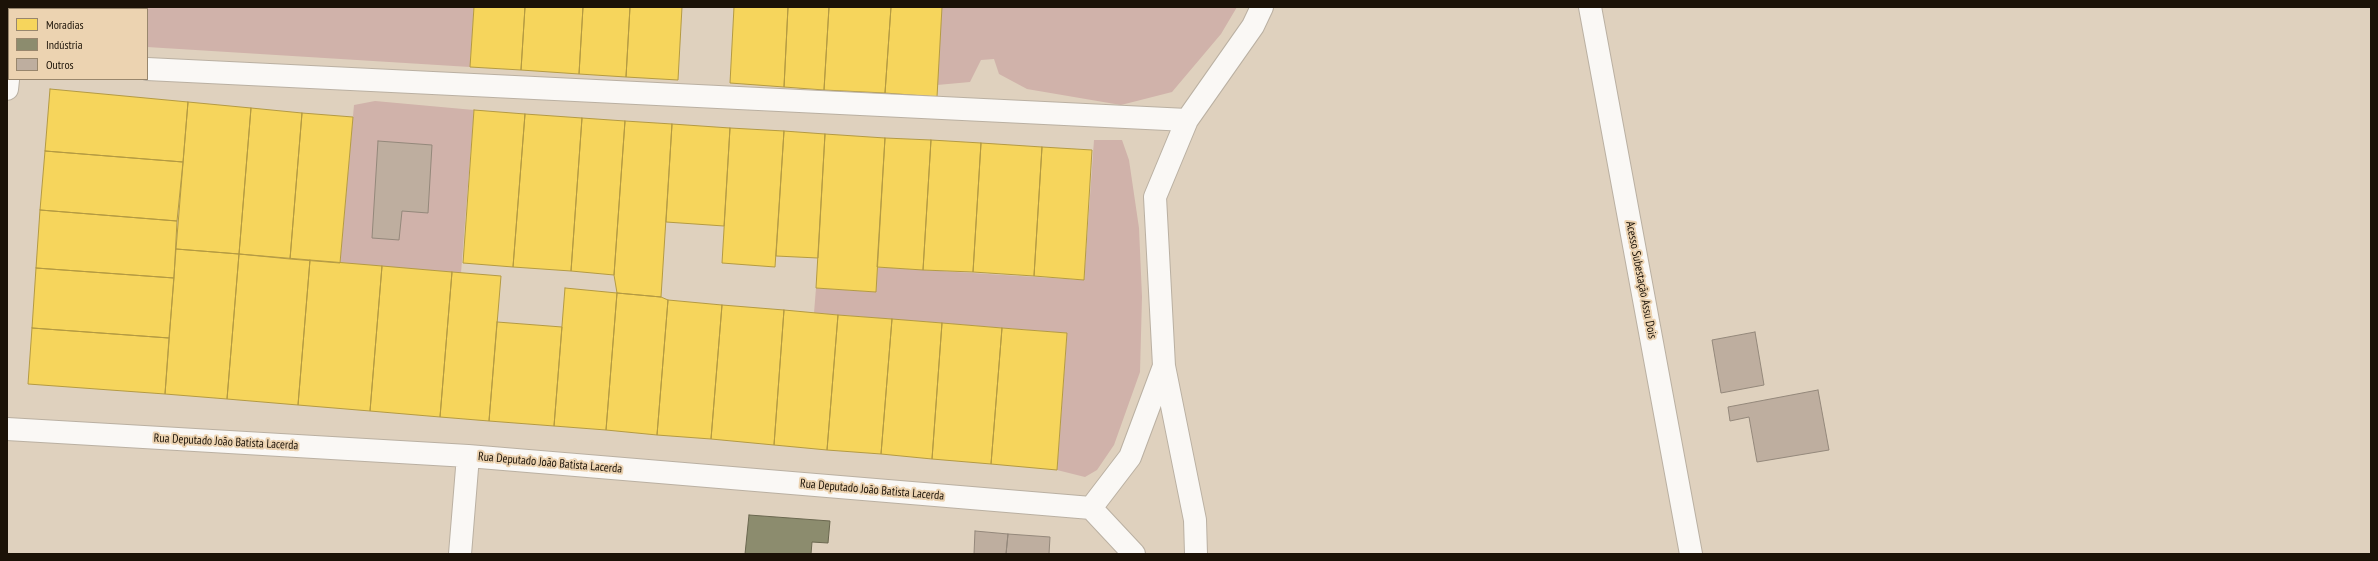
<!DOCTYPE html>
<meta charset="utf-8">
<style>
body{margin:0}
#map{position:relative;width:2378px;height:561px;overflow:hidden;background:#dfd1be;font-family:"PT Sans Narrow",sans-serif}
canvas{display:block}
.frame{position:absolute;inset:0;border:8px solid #1b1207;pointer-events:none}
.legend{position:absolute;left:8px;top:8px;width:140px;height:72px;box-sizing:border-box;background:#ecd3b1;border:1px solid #98866d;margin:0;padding:5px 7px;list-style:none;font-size:12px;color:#1b1207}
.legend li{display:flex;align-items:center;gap:8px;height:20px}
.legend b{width:20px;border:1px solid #98866d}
</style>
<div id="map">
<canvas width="2378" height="561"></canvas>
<div class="frame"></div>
<ul class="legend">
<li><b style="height:11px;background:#f6d55c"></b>Moradias</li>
<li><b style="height:11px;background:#8c8c6e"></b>Indústria</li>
<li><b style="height:11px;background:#beae9f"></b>Outros</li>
</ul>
</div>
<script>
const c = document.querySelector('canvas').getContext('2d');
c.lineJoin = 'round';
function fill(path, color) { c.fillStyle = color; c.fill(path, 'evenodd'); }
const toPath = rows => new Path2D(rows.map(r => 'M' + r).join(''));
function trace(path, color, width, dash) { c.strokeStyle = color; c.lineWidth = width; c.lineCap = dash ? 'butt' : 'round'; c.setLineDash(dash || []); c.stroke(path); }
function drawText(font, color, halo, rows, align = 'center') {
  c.font = font + ' "PT Sans Narrow",sans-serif'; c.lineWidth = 4; c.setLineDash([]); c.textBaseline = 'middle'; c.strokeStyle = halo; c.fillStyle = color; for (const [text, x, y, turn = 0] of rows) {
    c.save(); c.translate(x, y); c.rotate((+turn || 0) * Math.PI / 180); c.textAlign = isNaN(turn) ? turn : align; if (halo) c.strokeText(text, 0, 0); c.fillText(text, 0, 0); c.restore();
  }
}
fill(toPath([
 [61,7,474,7,470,67,147,47,147,9,61,9],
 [942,7,1237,7,1221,34,1172,92,1121,105,1027,89,999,74,994,59,981,60,970,82,937,85],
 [375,101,474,110,461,273,340,263,354,105],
 [1094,140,1122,140,1129,160,1139,228,1142,297,1140,372,1114,445,1097,470,1085,477,1057,470,1067,333,814,313,816,288,876,292,877,267,1084,280]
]), '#d0b2aa');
const homes = toPath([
 [474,7,525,7,521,70,470,67,474,7],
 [525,7,583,7,579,74,521,70,525,7],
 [583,7,630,7,626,77,579,74,583,7],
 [630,7,682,7,678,80,626,77,630,7],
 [734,7,788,7,784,87,730,83,734,7],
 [788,7,829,7,824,90,784,87,788,7],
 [829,7,891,7,885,93,824,90,829,7],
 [891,7,942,7,937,97,885,93,891,7],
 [50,89,188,102,183,162,45,151,50,89],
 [188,102,251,108,239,254,176,249,188,102],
 [251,108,302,113,290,259,239,254,251,108],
 [474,110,525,114,513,267,463,263,474,110],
 [302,113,353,117,340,263,290,259,302,113],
 [525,114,582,118,571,271,513,267,525,114],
 [582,118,625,121,614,275,571,271,582,118],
 [625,121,672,124,661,297,617,293,614,275,625,121],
 [672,124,730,128,724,226,666,222,672,124],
 [730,128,784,131,775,267,722,263,730,128],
 [784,131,825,134,818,258,776,256,784,131],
 [825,134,885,138,876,292,816,288,825,134],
 [885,138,931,140,923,270,877,267,885,138],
 [931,140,981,143,973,272,923,270,931,140],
 [981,143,1042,147,1034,276,973,272,981,143],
 [1042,147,1092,150,1084,280,1034,276,1042,147],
 [45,151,183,162,177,221,40,210,45,151],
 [40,210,177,221,174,278,36,268,40,210],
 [176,249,239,254,227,399,165,394,176,249],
 [239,254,310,260,298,405,227,399,239,254],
 [310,260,382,266,370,411,298,405,310,260],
 [382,266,452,272,440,417,370,411,382,266],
 [36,268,174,278,169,338,32,328,36,268],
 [452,272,501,276,489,421,440,417,452,272],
 [565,288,617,293,606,430,554,426,565,288],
 [617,293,661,297,668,300,657,435,606,430,617,293],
 [668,300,722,305,711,439,657,435,668,300],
 [722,305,784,310,774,445,711,439,722,305],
 [784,310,838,315,827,450,774,445,784,310],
 [838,315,892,319,881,454,827,450,838,315],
 [892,319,942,323,932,459,881,454,892,319],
 [497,322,562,327,554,426,489,421,497,322],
 [942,323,1002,328,991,464,932,459,942,323],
 [32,328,169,338,165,394,28,384,32,328],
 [1002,328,1067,333,1057,470,991,464,1002,328]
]);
fill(homes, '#f6d55c');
trace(homes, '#b49a42', 1);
const industry = toPath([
 [749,515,830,521,828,543,812,542,811,554,745,554,749,515]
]);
fill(industry, '#8c8c6e');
trace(industry, '#6a674f', 1);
const building = toPath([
 [378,141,432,145,428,213,402,211,399,240,372,238,378,141],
 [1755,332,1764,385,1721,393,1712,340,1755,332],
 [1818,390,1829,450,1757,462,1749,417,1730,421,1728,407,1818,390],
 [975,531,1008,534,1006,554,974,554,975,531],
 [1008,534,1050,537,1049,554,1006,554,1008,534]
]);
fill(building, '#beae9f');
trace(building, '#94887b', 1);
const minor = toPath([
 [10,7,10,9],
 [1590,7,1691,554],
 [147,69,1187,120],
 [7,89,9,71],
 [7,429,468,456,1091,508],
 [1091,508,1130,457,1164,366],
 [1091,508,1134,554],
 [460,554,468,456],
 [1196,554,1195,520,1164,366,1155,197,1187,120,1253,26,1262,7]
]);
trace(minor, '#bab0a2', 24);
trace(minor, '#faf8f5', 22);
drawText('12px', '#1b1207', '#ecd3b1', [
 ["Acesso Subestação Assu Dois",1641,280,79],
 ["Rua Deputado João Batista Lacerda",226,442,3],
 ["Rua Deputado João Batista Lacerda",550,463,5],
 ["Rua Deputado João Batista Lacerda",872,490,5]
]);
</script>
